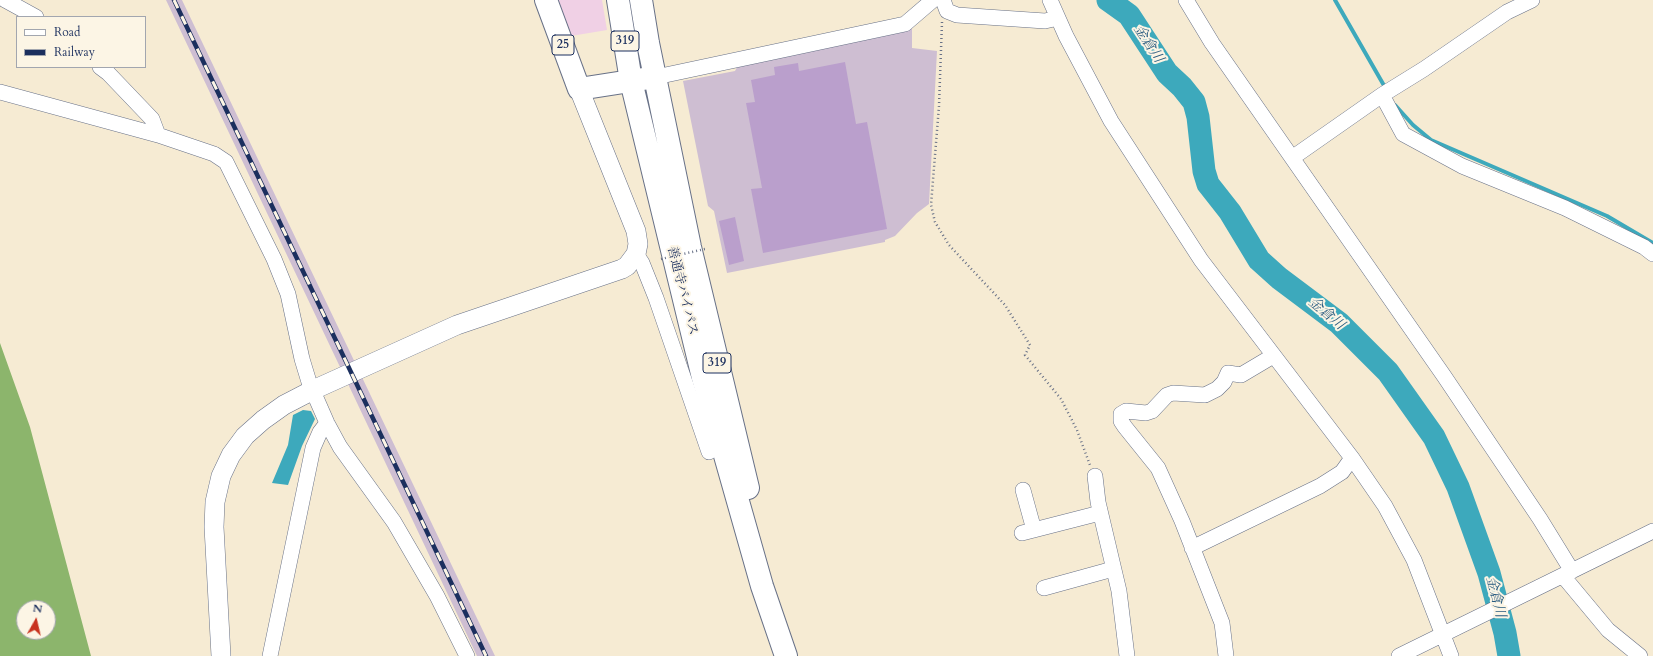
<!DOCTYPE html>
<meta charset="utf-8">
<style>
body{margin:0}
#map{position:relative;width:1653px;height:656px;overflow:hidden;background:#f6ebd3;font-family:Cardo,serif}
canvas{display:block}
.legend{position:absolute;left:16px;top:16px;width:130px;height:52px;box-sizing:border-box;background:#fcf5e5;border:1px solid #a2a6af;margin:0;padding:5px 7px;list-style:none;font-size:12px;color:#1b2f5e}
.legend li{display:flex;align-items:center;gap:8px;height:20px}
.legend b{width:20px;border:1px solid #a2a6af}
.north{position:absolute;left:16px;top:600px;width:40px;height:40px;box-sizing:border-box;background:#fcf5e5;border:1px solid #a2a6af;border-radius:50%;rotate:8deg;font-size:11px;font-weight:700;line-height:16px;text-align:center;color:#1b2f5e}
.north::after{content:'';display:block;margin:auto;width:14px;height:18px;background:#c8321e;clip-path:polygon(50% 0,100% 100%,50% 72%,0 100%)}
</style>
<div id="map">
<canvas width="1653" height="656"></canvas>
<ul class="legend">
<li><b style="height:5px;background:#fff"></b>Road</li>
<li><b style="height:5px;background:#1b2f5e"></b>Railway</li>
</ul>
<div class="north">N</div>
</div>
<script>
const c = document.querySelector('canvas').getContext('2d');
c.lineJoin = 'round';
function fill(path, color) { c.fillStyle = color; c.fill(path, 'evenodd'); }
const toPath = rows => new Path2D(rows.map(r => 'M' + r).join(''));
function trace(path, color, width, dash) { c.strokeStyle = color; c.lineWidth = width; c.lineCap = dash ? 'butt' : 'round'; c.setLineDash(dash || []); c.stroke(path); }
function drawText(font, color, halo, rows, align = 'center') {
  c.font = font + ' Cardo,"Noto Serif JP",serif'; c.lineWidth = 4; c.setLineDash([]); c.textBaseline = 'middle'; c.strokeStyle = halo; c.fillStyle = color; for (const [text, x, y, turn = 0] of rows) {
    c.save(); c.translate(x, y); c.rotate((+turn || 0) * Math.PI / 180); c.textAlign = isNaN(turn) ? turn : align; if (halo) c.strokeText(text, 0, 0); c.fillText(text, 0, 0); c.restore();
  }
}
fill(toPath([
 [558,0,602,0,607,30,571,36]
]), '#f0d0e5');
fill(toPath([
 [166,0,182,0,495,656,477,656],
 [906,29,912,29,912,48,937,51,929,204,917,213,895,236,885,240,885,242,727,273,714,211,708,206,683,81,735,71,740,61]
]), '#cebed2');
fill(toPath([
 [0,343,30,427,91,656,0,656],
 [24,608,48,608,48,632,24,632]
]), '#8cb56c');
fill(toPath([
 [303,410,311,411,315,419,302,446,288,485,272,483,288,445,293,415]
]), '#3da9bc');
trace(toPath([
 [1335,0,1386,89],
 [1395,105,1413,125,1431,140,1607,216,1653,243]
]), '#3da9bc', 4);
trace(toPath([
 [1108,0,1129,15,1167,73,1182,87,1194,102,1198,117,1204,171,1208,184,1230,212,1259,260,1279,278,1339,323,1388,372,1434,437,1458,487,1489,573,1505,633,1509,656]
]), '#3da9bc', 23);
fill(toPath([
 [845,62,856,124,867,122,887,229,763,253,751,189,762,188,746,103,755,102,751,80,775,75,774,67,798,63,799,71],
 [735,217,744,261,729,265,719,221]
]), '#ba9fcc');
const minor = toPath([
 [5,0,36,17],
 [943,0,947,11,957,15,1045,21,1058,18],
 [1050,0,1066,36,1111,121,1201,260,1352,458,1385,506,1414,560,1451,656],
 [1186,0,1212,43,1444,376,1540,519,1572,571],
 [100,67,108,73,152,119,158,135],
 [656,77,905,24,933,0],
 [0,92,158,135,214,154,226,162,274,259,288,294,302,359,309,382,327,423,340,447,394,522,437,596,467,656],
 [1382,95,1403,134,1462,166,1565,208,1644,247,1653,254],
 [1292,158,1382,95,1424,69,1507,12,1532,0],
 [636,254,642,263,656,298,709,452],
 [1095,476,1098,502,1119,591,1127,656],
 [1023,490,1034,530],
 [1022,533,1100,513],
 [1192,548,1320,486,1342,472,1352,458],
 [1563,576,1608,630,1640,656],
 [1044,588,1113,569],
 [270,656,313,448,320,432,327,423],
 [1226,656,1222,623,1182,521,1158,468,1125,427,1121,421,1121,414,1126,411,1146,413,1152,411,1167,395,1173,393,1205,395,1217,389,1224,382,1228,373,1241,375,1273,356],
 [1399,656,1653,531]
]);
const tertiary = toPath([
 [221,656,214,527,215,502,221,476,231,455,245,436,263,420,284,405,313,390,457,325,622,269,627,266,636,254,638,244,636,231,579,89]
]);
const primary = toPath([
 [546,0,579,89,656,77]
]);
const trunk = toPath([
 [618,0,631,81,703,378,762,586,786,656],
 [641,0,648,43,690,247,748,488]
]);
trace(minor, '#687187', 16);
trace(tertiary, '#687187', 20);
trace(primary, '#687187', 24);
trace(trunk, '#687187', 24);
trace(toPath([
 [942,22,939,106,931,205,935,222,949,245,1005,305,1030,345,1025,355,1061,399,1077,430,1090,465]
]), '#687187', 2.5, [1, 3]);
trace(minor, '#fff', 15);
trace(tertiary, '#fff', 19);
trace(primary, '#fff', 22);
trace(trunk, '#fff', 22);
const rail = toPath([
 [174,0,486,656]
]);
trace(rail, '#1b2f5e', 4.5);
trace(rail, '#fcf5e5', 3, [9]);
trace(toPath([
 [661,259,705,249]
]), '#687187', 2.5, [1, 3]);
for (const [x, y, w] of [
 [625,41,28],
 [563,45,22],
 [717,363,28]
]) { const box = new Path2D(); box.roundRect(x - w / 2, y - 10, w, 20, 3); c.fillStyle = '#fcf5e5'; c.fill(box); trace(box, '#1b2f5e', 1); }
drawText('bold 12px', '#1b2f5e', null, [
 ["319",625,41],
 ["25",563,45],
 ["319",717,363]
]);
drawText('13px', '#1b2f5e', '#fcf5e5', [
 ["善通寺バイパス",682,291,76]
]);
drawText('italic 14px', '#275a7f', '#fcf5e5', [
 ["金倉川",1148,44,57],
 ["金倉川",1326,314,40],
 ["金倉川",1495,597,76]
]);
</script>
